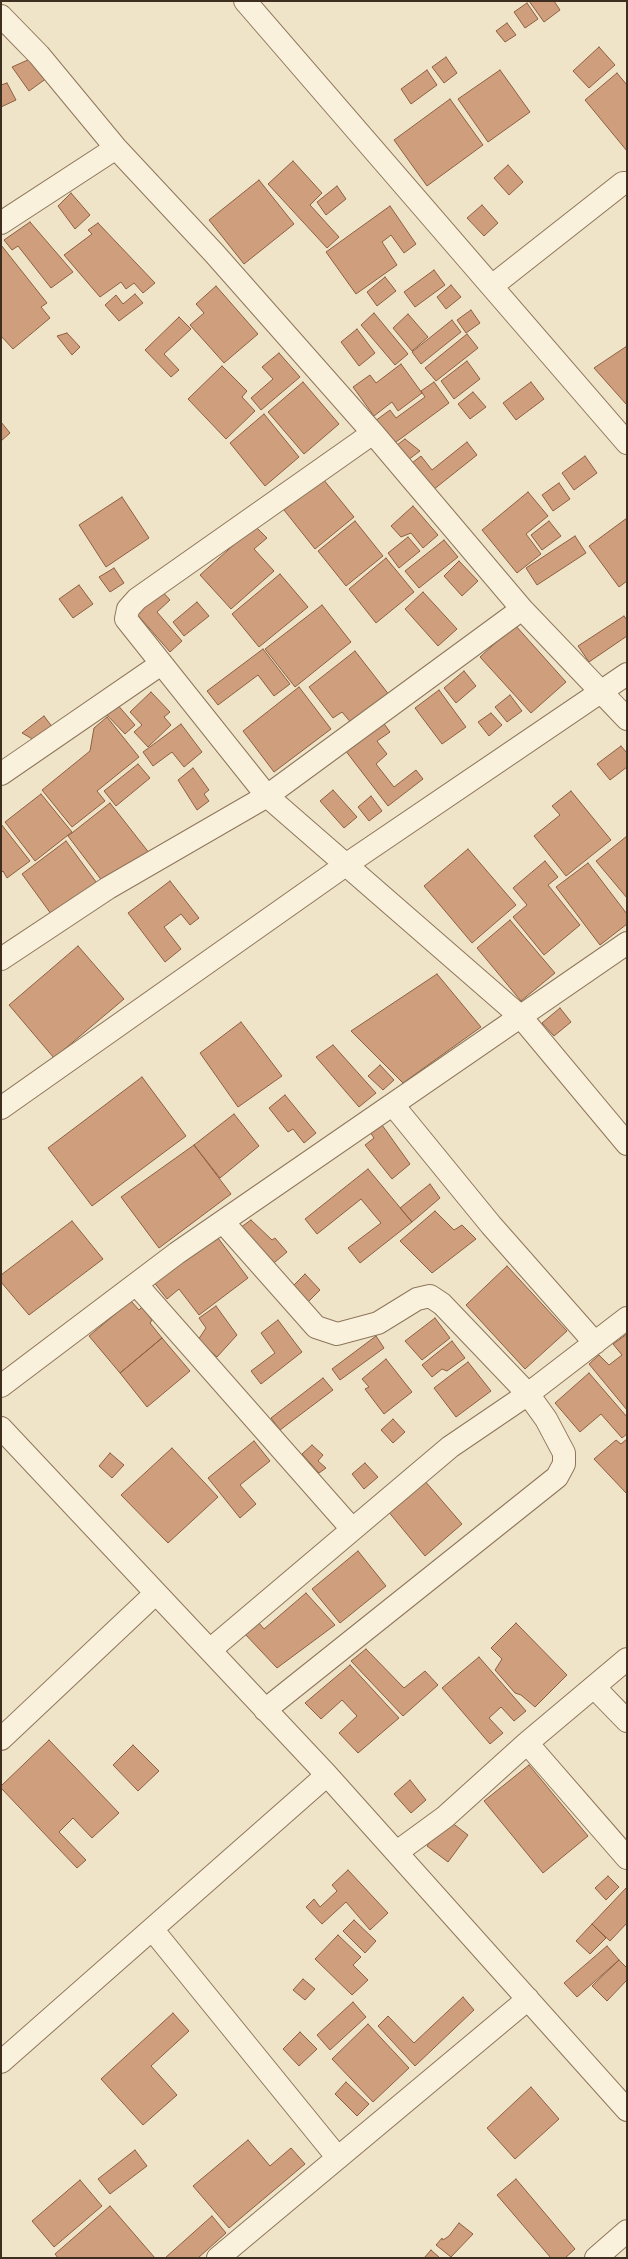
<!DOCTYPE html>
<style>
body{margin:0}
#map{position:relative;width:628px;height:2259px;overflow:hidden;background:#f0e4c8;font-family:"Zilla Slab",serif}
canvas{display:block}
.frame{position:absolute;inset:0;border:2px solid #3d2e20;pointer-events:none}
</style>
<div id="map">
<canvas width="628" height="2259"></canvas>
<div class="frame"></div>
</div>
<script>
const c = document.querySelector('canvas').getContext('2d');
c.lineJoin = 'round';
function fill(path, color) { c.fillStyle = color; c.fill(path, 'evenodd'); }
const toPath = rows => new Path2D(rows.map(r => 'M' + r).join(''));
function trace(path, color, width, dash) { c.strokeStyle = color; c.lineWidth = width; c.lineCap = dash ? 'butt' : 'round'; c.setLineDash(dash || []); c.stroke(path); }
const building = toPath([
 [529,1,554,1,560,10,544,22,529,1],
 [527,3,538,19,525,28,514,12,527,3],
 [507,23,516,35,505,42,496,31,507,23],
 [599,47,615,65,589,88,573,71,599,47],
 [39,55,47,78,29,91,12,67,39,55],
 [446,57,457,73,444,83,432,67,446,57],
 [427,70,437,85,411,104,401,89,427,70],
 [500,70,530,112,488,142,458,99,500,70],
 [617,73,627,85,627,151,585,100,617,73],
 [7,83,16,100,1,107,1,85,7,83],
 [450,99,483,145,427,186,394,140,450,99],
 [293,161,322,193,310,205,339,237,327,248,268,184,293,161],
 [508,165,523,182,509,195,494,178,508,165],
 [259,180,294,224,244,264,209,220,259,180],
 [337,186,346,199,326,215,317,202,337,186],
 [71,193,90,215,75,229,58,206,71,193],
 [482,205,498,223,484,236,467,218,482,205],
 [390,206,416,244,404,253,391,235,382,242,397,265,356,294,326,252,390,206],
 [30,222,73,272,51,288,18,246,12,250,4,240,30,222],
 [98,223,155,283,143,293,134,283,126,289,121,282,100,297,64,255,92,234,88,230,98,223],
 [1,245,47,303,41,307,50,318,13,349,1,336,1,245],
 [434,270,445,285,415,307,404,292,434,270],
 [385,277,396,291,377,306,367,292,385,277],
 [451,285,461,297,446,309,437,297,451,285],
 [216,286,258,334,224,363,190,325,204,313,196,304,216,286],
 [135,294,143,303,119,321,105,305,116,295,123,304,135,294],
 [471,310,480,323,466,333,457,320,471,310],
 [374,313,408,354,395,365,361,325,374,313],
 [408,314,428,337,412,351,393,328,408,314],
 [179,317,191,329,164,354,179,370,171,377,145,350,179,317],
 [452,320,461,332,421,364,412,352,452,320],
 [357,329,375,353,359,366,341,342,357,329],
 [67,333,80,347,72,355,57,336,67,333],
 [467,334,478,348,436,381,425,368,467,334],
 [627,346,627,403,626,404,594,368,627,346],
 [279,353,300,377,261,410,251,398,273,379,262,367,279,353],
 [467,361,480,379,454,399,441,381,467,361],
 [401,364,422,393,398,411,392,402,374,416,353,387,370,375,376,383,401,364],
 [222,366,247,391,242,397,255,411,226,439,188,399,222,366],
 [303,382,339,424,304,454,268,412,303,382],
 [434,382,449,403,392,445,375,421,390,410,396,418,425,397,421,391,434,382],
 [531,382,544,399,516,420,503,403,531,382],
 [473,392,486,407,470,419,458,404,473,392],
 [264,414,299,457,265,486,230,443,264,414],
 [1,422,10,433,1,441,1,422],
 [405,439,420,451,408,460,397,445,405,439],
 [467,442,477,455,433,490,412,463,421,456,432,470,467,442],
 [585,456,597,473,574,490,562,473,585,456],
 [323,479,354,517,315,549,284,510,323,479],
 [559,483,570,499,553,511,542,495,559,483],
 [528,492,548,516,526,534,541,554,517,573,482,530,528,492],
 [122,497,149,538,106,567,79,525,122,497],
 [413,506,438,535,423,548,411,533,401,537,391,526,413,506],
 [627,518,627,581,619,587,589,546,627,518],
 [355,521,383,556,346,586,318,551,355,521],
 [549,521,561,536,542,550,531,535,549,521],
 [255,526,267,538,254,549,274,571,231,609,200,575,255,526],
 [575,536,586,553,537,585,526,568,575,536],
 [408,537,420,551,399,568,388,553,408,537],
 [444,540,458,557,419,588,405,571,444,540],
 [386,558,414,592,376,623,349,589,386,558],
 [459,561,478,581,462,596,444,576,459,561],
 [114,568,124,583,110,592,99,577,114,568],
 [280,574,308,607,259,647,232,614,280,574],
 [79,585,93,604,73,618,59,599,79,585],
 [161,590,170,600,157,612,182,641,170,652,135,612,161,590],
 [423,592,457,629,438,646,405,609,423,592],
 [197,602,209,616,184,636,173,622,197,602],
 [322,605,351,642,295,687,265,649,322,605],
 [624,616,627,620,627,636,589,662,578,646,624,616],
 [515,625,566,682,531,713,480,657,515,625],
 [263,649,290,684,274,696,258,675,218,705,207,691,263,649],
 [355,651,390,696,353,725,342,712,333,718,309,687,355,651],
 [464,671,476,686,456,703,444,688,464,671],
 [299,687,331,729,274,772,243,731,299,687],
 [439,690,466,727,442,744,415,708,439,690],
 [151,692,170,712,164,717,171,725,148,747,134,732,142,725,130,712,151,692],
 [510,695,522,711,507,722,495,707,510,695],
 [116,703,135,725,125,734,105,713,116,703],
 [491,713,502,725,489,736,478,722,491,713],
 [44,716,53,728,36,741,22,733,44,716],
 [107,717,139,757,97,791,105,801,72,827,42,790,90,751,94,728,107,717],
 [382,721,390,732,377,741,387,754,376,764,394,787,416,770,423,779,388,806,345,750,382,721],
 [181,724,202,752,184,767,172,752,153,766,143,752,181,724],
 [621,746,627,753,627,767,610,780,597,764,621,746],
 [138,764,150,778,116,806,104,791,138,764],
 [193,768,209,790,204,794,209,801,197,810,178,780,193,768],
 [333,790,357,817,344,828,320,801,333,790],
 [571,791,611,840,566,876,534,836,560,815,552,806,571,791],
 [41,794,72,832,35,861,5,822,41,794],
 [371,796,382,811,369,821,358,807,371,796],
 [110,803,150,854,106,886,68,836,110,803],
 [1,824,30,861,7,878,3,871,1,873,1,824],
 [627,836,627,898,596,861,627,836],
 [66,841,99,886,54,918,22,874,66,841],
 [468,849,516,905,472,943,424,886,468,849],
 [545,861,558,877,548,885,580,925,544,955,513,917,527,905,513,888,545,861],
 [588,863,627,914,627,924,600,945,556,887,588,863],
 [170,881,199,918,190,925,181,914,164,927,181,949,165,962,128,913,170,881],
 [510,920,555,973,521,1001,477,948,510,920],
 [78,946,124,999,54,1058,9,1005,78,946],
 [437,974,481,1027,403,1083,351,1031,437,974],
 [560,1008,571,1022,554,1036,542,1023,560,1008],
 [241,1022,282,1076,238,1107,200,1053,241,1022],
 [333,1045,376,1093,359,1107,316,1057,333,1045],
 [380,1065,394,1080,383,1090,368,1076,380,1065],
 [142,1077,186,1136,92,1206,48,1148,142,1077],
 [285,1095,316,1133,304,1143,293,1129,288,1132,269,1108,285,1095],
 [234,1114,259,1146,220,1178,194,1145,234,1114],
 [382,1125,410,1164,392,1179,365,1145,374,1138,370,1132,382,1125],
 [194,1145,231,1194,159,1248,121,1197,194,1145],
 [368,1169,412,1222,360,1263,348,1248,381,1223,361,1199,317,1234,305,1219,368,1169],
 [430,1184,440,1198,412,1222,400,1208,430,1184],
 [435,1211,454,1230,462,1225,476,1239,432,1273,400,1241,435,1211],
 [251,1220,272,1240,275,1238,287,1252,269,1267,237,1230,251,1220],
 [72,1221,103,1259,29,1315,1,1282,1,1275,72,1221],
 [215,1234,248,1278,199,1315,179,1289,167,1299,153,1281,215,1234],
 [507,1266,567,1331,525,1369,466,1305,507,1266],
 [305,1274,320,1290,305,1305,290,1289,305,1274],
 [131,1301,139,1310,142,1307,152,1320,150,1323,162,1338,120,1373,89,1336,131,1301],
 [216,1306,237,1335,217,1357,198,1340,206,1328,199,1318,216,1306],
 [435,1318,450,1338,422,1360,405,1341,435,1318],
 [278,1320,302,1352,261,1384,251,1371,275,1353,261,1333,278,1320],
 [627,1334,627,1410,589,1364,599,1355,609,1365,622,1355,613,1344,627,1334],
 [376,1336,384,1348,340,1380,332,1369,376,1336],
 [162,1338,190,1371,147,1407,120,1373,162,1338],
 [452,1341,465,1358,447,1371,442,1369,432,1377,422,1365,452,1341],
 [386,1359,412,1392,384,1414,365,1389,369,1387,362,1379,386,1359],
 [468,1362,491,1391,456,1417,434,1388,468,1362],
 [589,1373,627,1417,627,1434,622,1438,601,1414,580,1432,555,1403,589,1373],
 [323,1378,333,1390,280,1430,271,1418,323,1378],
 [393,1419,405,1432,393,1443,381,1430,393,1419],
 [627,1439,627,1494,594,1459,616,1440,621,1444,627,1439],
 [254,1441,270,1461,240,1485,256,1504,240,1518,208,1478,254,1441],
 [312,1445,323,1455,318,1461,326,1468,319,1473,302,1454,312,1445],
 [172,1448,218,1497,168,1543,121,1495,172,1448],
 [110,1453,124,1465,112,1478,99,1466,110,1453],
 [365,1463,378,1477,364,1489,352,1474,365,1463],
 [424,1480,462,1524,425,1556,387,1510,424,1480],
 [358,1551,386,1586,340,1623,312,1589,358,1551],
 [306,1593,335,1625,277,1668,245,1634,259,1623,264,1629,306,1593],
 [516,1623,567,1675,535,1707,521,1695,515,1693,495,1670,502,1659,491,1648,516,1623],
 [366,1649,404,1688,425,1671,438,1685,403,1716,351,1661,366,1649],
 [479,1657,526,1711,514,1721,501,1707,489,1718,503,1733,490,1744,442,1688,479,1657],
 [350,1665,399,1718,358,1753,339,1733,357,1716,342,1700,321,1719,305,1703,350,1665],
 [49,1740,119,1813,92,1838,73,1818,59,1832,86,1860,77,1868,1,1788,1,1786,49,1740],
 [133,1745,159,1771,138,1791,113,1765,133,1745],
 [529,1765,588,1836,543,1873,484,1801,529,1765],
 [410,1780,426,1800,411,1813,394,1794,410,1780],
 [447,1819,468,1835,448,1862,427,1846,447,1819],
 [348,1870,388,1913,370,1930,346,1902,322,1924,306,1907,314,1899,320,1907,337,1891,332,1885,348,1870],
 [608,1876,619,1887,606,1900,595,1888,608,1876],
 [627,1887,627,1923,610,1941,592,1924,627,1887],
 [354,1920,376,1941,365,1953,343,1931,354,1920],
 [592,1924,606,1938,590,1954,576,1941,592,1924],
 [338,1935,361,1957,353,1965,368,1980,352,1995,315,1959,338,1935],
 [607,1946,619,1960,577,1997,564,1983,607,1946],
 [619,1960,627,1968,627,1980,607,2001,592,1986,619,1960],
 [303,1979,315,1989,305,2000,293,1990,303,1979],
 [463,1997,474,2010,415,2066,378,2026,388,2016,414,2043,463,1997],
 [353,2002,366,2017,330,2050,317,2035,353,2002],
 [173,2013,189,2031,151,2066,177,2095,143,2125,101,2079,173,2013],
 [368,2024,409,2068,373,2102,332,2059,368,2024],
 [300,2032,317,2049,299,2066,283,2049,300,2032],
 [346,2082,369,2104,357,2116,335,2094,346,2082],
 [531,2087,559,2119,515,2159,487,2128,531,2087],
 [248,2140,270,2166,291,2148,305,2164,229,2228,193,2186,248,2140],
 [135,2150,147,2166,110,2194,98,2179,135,2150],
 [516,2179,575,2249,565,2258,551,2258,497,2195,516,2179],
 [80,2180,102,2206,54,2247,32,2221,80,2180],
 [110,2206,155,2258,58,2258,55,2254,110,2206],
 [212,2216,226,2233,198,2258,165,2258,212,2216],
 [459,2223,473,2234,451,2257,436,2245,442,2238,443,2240,449,2236,459,2223],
 [431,2250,440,2258,424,2258,431,2250]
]);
fill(building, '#cf9f7d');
trace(building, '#8d5f41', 1);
const minor = toPath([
 [245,1,627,443],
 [1,16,39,55,116,148,214,253,373,433,522,609,627,719],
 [1,223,116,148],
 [492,286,623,183,627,183],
 [373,433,137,599,128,609,126,619,267,796,521,1017,627,1144],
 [1,774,161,664],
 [1,959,108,888,267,796,522,609],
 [393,1105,491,1225,595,1343],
 [1,1108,347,864,627,674],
 [223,1222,316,1327,337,1334,378,1323,417,1299,430,1296,442,1304,528,1394,546,1419,564,1453,564,1464,557,1477,265,1710],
 [136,1284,352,1529],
 [1,1386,177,1253,627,943],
 [1,1428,327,1775,627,2110],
 [210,1650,450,1447,528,1394,627,1318],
 [594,1687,627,1721],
 [1,1739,156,1593],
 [527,1743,627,1858],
 [397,1852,445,1817,527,1743,627,1659],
 [152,1929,338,2158],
 [1,2062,327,1775],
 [218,2258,528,1999],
 [596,2258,627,2231]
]);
trace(minor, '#8d765c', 24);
trace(minor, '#faf1dc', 22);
</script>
